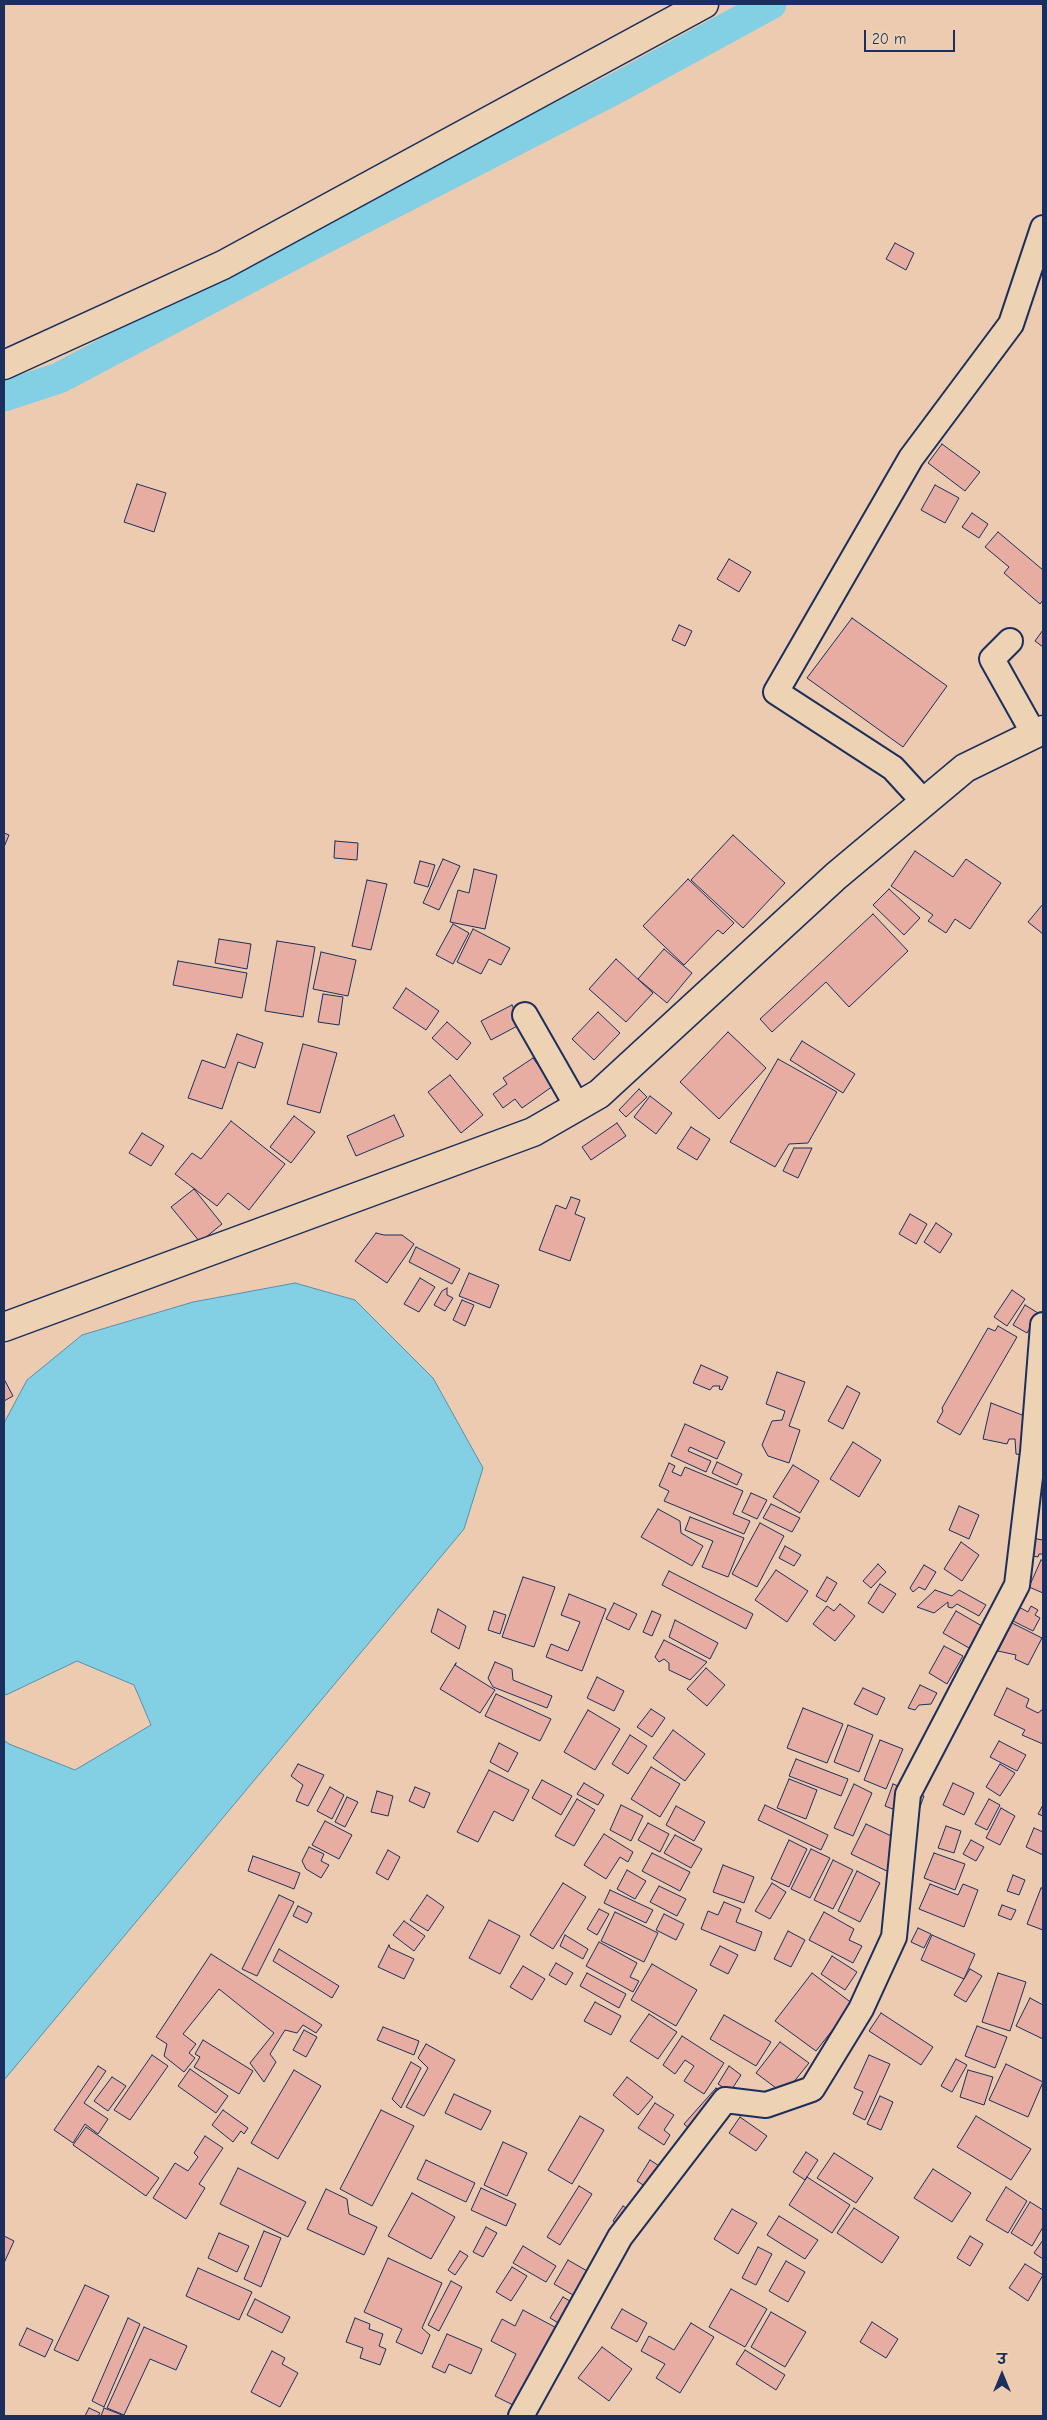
<!DOCTYPE html>
<meta charset="utf-8">
<style>
body{margin:0}
#map{position:relative;width:1047px;height:2420px;overflow:hidden;background:#eccbb0;font-family:"Comic Neue","Playpen Sans Deva",sans-serif}
canvas{display:block}
.frame{position:absolute;inset:0;border:5px solid #1b2f5e;pointer-events:none}
.north{position:absolute;left:977px;top:2350px;width:50px;height:50px;-webkit-text-stroke:4px #edd2b4;paint-order:stroke;rotate:0deg;font-size:14px;font-weight:700;line-height:20px;text-align:center;color:#1b2f5e}
.north::after{content:'';display:block;margin:auto;width:18px;height:22px;background:#1b2f5e;clip-path:polygon(50% 0,100% 100%,50% 72%,0 100%)}
.scale{position:absolute;left:864px;top:30px;width:91px;height:22px;box-sizing:border-box;border:2px solid #1b2f5e;border-top:0;padding-left:6px;font-size:15px;line-height:18px;white-space:nowrap;color:#1b2f5e;-webkit-text-stroke:4px #edd2b4;paint-order:stroke}
</style>
<div id="map">
<canvas width="1047" height="2420"></canvas>
<div class="frame"></div>
<div class="north">उ</div>
<div class="scale">20 m</div>
</div>
<script>
const c = document.querySelector('canvas').getContext('2d');
c.lineJoin = 'round';
function fill(path, color) { c.fillStyle = color; c.fill(path, 'evenodd'); }
const toPath = rows => new Path2D(rows.map(r => 'M' + r).join(''));
function trace(path, color, width, dash) { c.strokeStyle = color; c.lineWidth = width; c.lineCap = dash ? 'butt' : 'round'; c.setLineDash(dash || []); c.stroke(path); }
const water = toPath([
 [295,1283,355,1300,433,1378,483,1468,464,1529,4,2080,4,1740,9,1744,75,1770,151,1725,134,1685,77,1661,6,1695,4,1693,4,1423,27,1380,82,1335,193,1302,295,1283]
]);
fill(water, '#83cfe3');
trace(water, '#598fae', 1);
trace(toPath([
 [4,396,59,378,311,245,613,90,771,4]
]), '#83cfe3', 31);
const building = toPath([
 [895,243,914,253,906,270,886,259,895,243],
 [942,444,980,472,965,491,928,463,942,444],
 [137,484,166,493,154,532,124,522,137,484],
 [935,485,959,498,945,523,921,510,935,485],
 [972,513,988,524,979,538,962,527,972,513],
 [998,532,1043,570,1043,600,1040,604,1004,573,1009,567,985,547,998,532],
 [729,559,751,572,739,592,717,579,729,559],
 [852,618,947,686,903,747,807,678,852,618],
 [679,625,692,631,685,646,672,640,679,625],
 [1043,630,1043,647,1035,641,1043,630],
 [4,833,9,835,4,847,4,833],
 [733,835,785,883,743,928,691,880,733,835],
 [335,841,358,843,357,860,334,858,335,841],
 [915,851,953,877,966,859,1001,883,970,929,955,919,946,933,928,921,933,915,891,886,915,851],
 [443,859,460,866,439,910,423,903,443,859],
 [420,861,435,865,428,887,414,883,420,861],
 [474,869,497,875,485,929,450,922,458,890,469,893,474,869],
 [688,879,734,923,723,934,718,930,684,965,643,926,688,879],
 [367,880,387,884,371,950,352,946,367,880],
 [889,889,920,918,904,935,873,905,889,889],
 [1043,904,1043,934,1028,922,1043,904],
 [873,914,908,951,849,1007,826,982,772,1032,760,1019,873,914],
 [453,924,469,933,453,964,436,955,453,924],
 [473,929,510,948,501,965,489,959,481,974,457,962,473,929],
 [219,939,251,944,247,969,215,963,219,939],
 [277,941,315,947,303,1017,265,1011,277,941],
 [664,949,692,973,667,1003,638,979,664,949],
 [321,952,356,960,348,996,313,989,321,952],
 [616,959,653,993,626,1022,589,989,616,959],
 [178,961,247,973,242,998,173,985,178,961],
 [406,988,439,1011,426,1030,393,1008,406,988],
 [323,994,343,997,339,1025,318,1022,323,994],
 [512,1005,521,1024,491,1040,481,1021,512,1005],
 [598,1012,620,1033,594,1060,572,1039,598,1012],
 [447,1022,471,1043,457,1060,432,1038,447,1022],
 [728,1032,766,1068,719,1119,680,1082,728,1032],
 [237,1034,263,1043,255,1068,238,1062,222,1109,188,1098,202,1060,225,1068,237,1034],
 [802,1041,855,1074,843,1093,790,1060,802,1041],
 [303,1044,337,1053,320,1113,287,1104,303,1044],
 [533,1058,553,1086,522,1108,515,1099,503,1108,493,1094,507,1084,503,1078,533,1058],
 [778,1059,837,1092,808,1143,789,1144,775,1167,730,1142,778,1059],
 [450,1075,483,1115,461,1133,428,1092,450,1075],
 [639,1089,647,1097,626,1117,619,1110,639,1089],
 [650,1096,672,1113,656,1134,634,1117,650,1096],
 [394,1115,404,1136,356,1156,347,1136,394,1115],
 [294,1116,315,1132,291,1163,270,1147,294,1116],
 [231,1121,285,1164,249,1210,228,1193,217,1206,175,1174,192,1153,201,1159,231,1121],
 [617,1123,626,1136,591,1160,582,1147,617,1123],
 [691,1127,710,1139,697,1160,677,1148,691,1127],
 [142,1133,164,1146,151,1166,129,1153,142,1133],
 [794,1148,812,1148,798,1178,783,1171,794,1148],
 [194,1189,222,1224,200,1242,171,1207,194,1189],
 [571,1197,580,1200,575,1214,585,1218,570,1261,539,1250,556,1205,566,1209,571,1197],
 [910,1214,927,1224,916,1244,899,1234,910,1214],
 [936,1223,952,1234,940,1253,924,1242,936,1223],
 [376,1233,384,1235,402,1235,414,1244,387,1283,355,1261,376,1233],
 [416,1247,460,1269,452,1284,409,1262,416,1247],
 [469,1273,499,1285,490,1308,459,1296,469,1273],
 [420,1278,435,1287,419,1312,404,1304,420,1278],
 [447,1288,447,1295,453,1298,445,1311,434,1305,442,1291,447,1288],
 [1012,1290,1025,1299,1007,1326,994,1317,1012,1290],
 [462,1300,474,1305,465,1326,453,1320,462,1300],
 [1025,1305,1038,1313,1027,1333,1013,1325,1025,1305],
 [998,1326,1017,1337,960,1435,937,1422,943,1411,942,1408,988,1328,995,1331,998,1326],
 [701,1365,728,1377,722,1390,719,1389,720,1386,713,1386,710,1390,693,1383,701,1365],
 [777,1372,805,1382,789,1426,800,1430,789,1463,768,1456,762,1445,772,1421,782,1420,785,1411,766,1404,777,1372],
 [4,1379,13,1396,4,1401,4,1379],
 [847,1386,860,1393,843,1429,828,1421,847,1386],
 [991,1403,1030,1418,1027,1456,1016,1454,1015,1439,1009,1439,1007,1444,983,1439,991,1403],
 [685,1424,725,1442,717,1459,690,1447,688,1451,711,1461,706,1472,671,1456,685,1424],
 [853,1442,881,1460,859,1497,830,1479,853,1442],
 [717,1462,742,1474,737,1485,712,1473,717,1462],
 [669,1463,675,1466,672,1472,681,1476,685,1467,743,1491,733,1514,750,1521,744,1534,664,1501,669,1491,659,1486,669,1463],
 [793,1465,819,1481,800,1513,773,1497,793,1465],
 [751,1493,767,1500,757,1519,742,1512,751,1493],
 [771,1504,800,1518,792,1532,763,1518,771,1504],
 [959,1506,979,1515,969,1539,949,1530,959,1506],
 [658,1509,680,1521,681,1533,703,1546,692,1566,641,1537,658,1509],
 [690,1517,744,1538,728,1577,702,1567,713,1541,685,1530,690,1517],
 [760,1523,784,1536,757,1587,732,1574,760,1523],
 [1043,1537,1043,1554,1039,1554,1038,1557,1028,1555,1033,1538,1042,1540,1043,1537],
 [961,1542,979,1555,962,1581,944,1569,961,1542],
 [785,1546,801,1555,794,1566,779,1558,785,1546],
 [1041,1560,1043,1561,1043,1593,1029,1587,1041,1560],
 [878,1564,886,1572,871,1588,863,1581,878,1564],
 [924,1565,936,1572,925,1590,919,1587,913,1592,910,1588,924,1565],
 [776,1570,808,1591,787,1622,755,1600,776,1570],
 [669,1571,753,1614,746,1629,662,1585,669,1571],
 [523,1577,555,1587,534,1647,502,1637,523,1577],
 [827,1577,837,1583,826,1602,816,1596,827,1577],
 [880,1584,896,1594,883,1613,868,1603,880,1584],
 [935,1590,952,1596,959,1590,986,1605,979,1616,957,1604,952,1608,948,1607,948,1602,934,1613,917,1607,935,1590],
 [569,1594,606,1609,582,1671,546,1657,551,1644,568,1651,580,1622,561,1615,569,1594],
 [614,1603,637,1614,629,1630,606,1619,614,1603],
 [840,1604,855,1616,835,1641,813,1624,827,1606,834,1611,840,1604],
 [1017,1606,1028,1612,1031,1606,1038,1610,1035,1615,1040,1618,1033,1631,1007,1618,1017,1606],
 [438,1609,466,1626,459,1649,431,1632,438,1609],
 [494,1611,506,1615,500,1634,488,1630,494,1611],
 [652,1611,661,1615,652,1636,643,1632,652,1611],
 [956,1611,982,1626,969,1648,943,1633,956,1611],
 [675,1620,718,1643,710,1659,669,1637,675,1620],
 [1012,1623,1042,1638,1028,1665,1015,1659,1016,1655,998,1651,1012,1623],
 [664,1640,707,1662,690,1680,669,1670,669,1663,664,1659,659,1662,655,1657,664,1640],
 [944,1646,963,1656,947,1684,929,1673,944,1646],
 [495,1662,512,1669,513,1680,552,1696,547,1708,493,1687,488,1678,495,1662],
 [456,1663,455,1665,495,1690,480,1713,440,1689,456,1663],
 [706,1668,725,1685,707,1706,687,1689,706,1668],
 [597,1677,624,1691,614,1711,587,1698,597,1677],
 [920,1685,937,1693,931,1704,919,1705,915,1710,908,1708,920,1685],
 [863,1688,885,1698,877,1715,854,1704,863,1688],
 [1007,1688,1029,1699,1026,1707,1038,1713,1043,1709,1043,1744,1022,1735,1025,1730,994,1715,1007,1688],
 [496,1694,551,1719,540,1741,485,1716,496,1694],
 [803,1708,843,1724,827,1763,787,1748,803,1708],
 [651,1709,665,1718,652,1737,637,1727,651,1709],
 [588,1710,620,1729,595,1770,564,1752,588,1710],
 [848,1725,873,1735,859,1772,834,1762,848,1725],
 [673,1730,705,1754,685,1781,653,1758,673,1730],
 [630,1735,647,1746,628,1774,612,1764,630,1735],
 [880,1740,903,1749,886,1789,864,1780,880,1740],
 [999,1741,1026,1755,1017,1771,990,1757,999,1741],
 [499,1743,518,1753,508,1772,490,1762,499,1743],
 [796,1759,848,1779,841,1796,789,1776,796,1759],
 [298,1764,324,1775,308,1806,296,1801,303,1785,291,1776,298,1764],
 [1000,1764,1015,1773,1000,1796,986,1787,1000,1764],
 [651,1767,680,1784,660,1817,631,1799,651,1767],
 [489,1770,529,1790,513,1821,494,1811,478,1842,457,1832,489,1770],
 [789,1779,817,1790,806,1819,777,1808,789,1779],
 [542,1780,572,1796,561,1815,532,1798,542,1780],
 [584,1783,604,1795,598,1805,577,1794,584,1783],
 [953,1783,974,1793,964,1815,943,1805,953,1783],
 [854,1784,872,1793,853,1836,834,1828,854,1784],
 [893,1784,924,1796,916,1818,885,1806,893,1784],
 [330,1787,344,1795,332,1819,317,1811,330,1787],
 [415,1787,430,1793,424,1808,409,1801,415,1787],
 [377,1791,393,1796,388,1816,371,1812,377,1791],
 [347,1797,358,1802,345,1827,335,1822,347,1797],
 [577,1799,595,1810,574,1846,555,1836,577,1799],
 [989,1799,1000,1805,987,1830,975,1824,989,1799],
 [621,1805,643,1816,631,1841,610,1830,621,1805],
 [765,1805,828,1835,821,1850,758,1820,765,1805],
 [1043,1805,1043,1816,1038,1814,1043,1805],
 [676,1806,705,1822,694,1841,666,1825,676,1806],
 [1001,1808,1015,1816,1000,1845,986,1838,1001,1808],
 [325,1821,352,1835,339,1859,312,1845,325,1821],
 [648,1823,669,1834,660,1852,638,1840,648,1823],
 [866,1824,906,1843,891,1873,851,1854,866,1824],
 [946,1826,961,1831,954,1853,938,1848,946,1826],
 [1034,1828,1043,1832,1043,1855,1026,1847,1034,1828],
 [604,1834,633,1852,628,1862,620,1857,606,1879,584,1865,604,1834],
 [675,1835,702,1849,691,1868,664,1853,675,1835],
 [789,1840,807,1849,789,1887,771,1879,789,1840],
 [971,1840,984,1847,976,1861,963,1854,971,1840],
 [309,1847,324,1854,321,1861,329,1865,321,1878,306,1869,302,1861,309,1847],
 [811,1849,830,1858,810,1898,791,1889,811,1849],
 [388,1850,400,1857,388,1880,376,1873,388,1850],
 [652,1853,690,1872,680,1891,642,1871,652,1853],
 [934,1853,965,1864,955,1890,924,1878,934,1853],
 [253,1856,300,1873,294,1889,248,1871,253,1856],
 [833,1860,853,1870,833,1909,814,1900,833,1860],
 [723,1865,754,1877,744,1903,713,1892,723,1865],
 [627,1870,646,1881,635,1899,617,1889,627,1870],
 [857,1871,880,1883,860,1922,838,1911,857,1871],
 [1013,1875,1025,1880,1019,1895,1007,1891,1013,1875],
 [563,1883,586,1897,553,1949,530,1935,563,1883],
 [772,1883,786,1892,770,1919,755,1911,772,1883],
 [930,1884,958,1895,963,1884,978,1890,964,1927,919,1909,930,1884],
 [659,1886,686,1899,677,1916,650,1902,659,1886],
 [1041,1888,1043,1888,1043,1930,1027,1924,1041,1888],
 [610,1890,653,1910,646,1923,604,1903,610,1890],
 [279,1895,294,1902,257,1976,242,1969,279,1895],
 [427,1895,444,1907,428,1931,410,1920,427,1895],
 [724,1902,741,1909,736,1922,762,1932,755,1951,701,1929,708,1911,718,1915,724,1902],
 [1002,1905,1016,1910,1011,1920,998,1915,1002,1905],
 [298,1906,312,1913,307,1923,293,1916,298,1906],
 [599,1909,609,1914,597,1935,587,1929,599,1909],
 [615,1912,658,1933,644,1962,601,1941,615,1912],
 [824,1912,854,1929,849,1940,862,1946,853,1963,809,1940,824,1912],
 [664,1914,684,1924,676,1940,656,1930,664,1914],
 [489,1920,520,1936,500,1974,469,1958,489,1920],
 [404,1921,425,1936,414,1951,393,1935,404,1921],
 [918,1928,931,1934,924,1948,911,1942,918,1928],
 [788,1931,805,1940,791,1967,774,1959,788,1931],
 [565,1935,588,1949,583,1959,560,1946,565,1935],
 [932,1935,975,1954,964,1979,921,1960,932,1935],
 [599,1942,637,1963,630,1977,639,1981,633,1992,586,1966,599,1942],
 [389,1945,390,1948,414,1959,404,1979,378,1967,389,1945],
 [720,1946,738,1955,728,1974,710,1965,720,1946],
 [279,1949,339,1986,332,1998,273,1961,279,1949],
 [211,1954,322,2025,316,2033,303,2025,297,2033,285,2030,270,2054,276,2062,264,2082,250,2063,274,2033,219,1989,183,2034,196,2044,189,2053,195,2058,184,2072,164,2056,167,2044,156,2037,211,1954],
 [832,1956,857,1972,845,1990,821,1974,832,1956],
 [556,1963,573,1973,566,1985,549,1975,556,1963],
 [652,1964,697,1990,676,2026,631,2000,652,1964],
 [523,1966,545,1979,532,2000,510,1987,523,1966],
 [970,1969,982,1976,966,2002,954,1995,970,1969],
 [587,1973,626,1994,619,2008,580,1986,587,1973],
 [812,1973,853,2004,816,2051,775,2021,812,1973],
 [998,1973,1026,1982,1010,2031,982,2022,998,1973],
 [1030,1998,1043,2005,1043,2039,1016,2026,1030,1998],
 [595,2002,621,2016,611,2035,584,2021,595,2002],
 [881,2013,933,2047,921,2065,869,2031,881,2013],
 [649,2014,677,2032,658,2059,630,2041,649,2014],
 [724,2015,771,2042,756,2066,710,2039,724,2015],
 [977,2026,1007,2037,995,2068,965,2056,977,2026],
 [383,2027,419,2041,414,2055,377,2040,383,2027],
 [304,2030,317,2037,306,2057,293,2050,304,2030],
 [682,2036,724,2063,704,2094,684,2081,694,2066,685,2060,675,2074,663,2065,682,2036],
 [203,2040,253,2071,239,2094,194,2067,200,2057,195,2054,203,2040],
 [780,2042,809,2063,784,2094,756,2073,780,2042],
 [426,2044,455,2060,424,2116,406,2107,428,2068,418,2058,426,2044],
 [152,2055,168,2066,130,2120,114,2110,152,2055],
 [869,2055,890,2064,865,2120,853,2114,863,2092,854,2088,869,2055],
 [956,2059,967,2065,952,2092,941,2086,956,2059],
 [411,2062,421,2068,401,2108,392,2099,411,2062],
 [1006,2064,1043,2082,1028,2117,989,2100,1006,2064],
 [98,2066,106,2071,84,2103,108,2119,98,2134,85,2124,73,2143,54,2130,98,2066],
 [729,2066,741,2075,730,2092,718,2084,729,2066],
 [190,2069,228,2096,216,2113,178,2086,190,2069],
 [294,2070,321,2086,278,2159,251,2143,294,2070],
 [968,2070,993,2077,984,2105,960,2097,968,2070],
 [112,2077,126,2086,108,2111,94,2101,112,2077],
 [627,2077,653,2097,638,2115,613,2095,627,2077],
 [716,2088,729,2100,698,2136,684,2124,716,2088],
 [454,2094,491,2111,481,2130,445,2113,454,2094],
 [880,2096,893,2102,881,2130,867,2124,880,2096],
 [655,2103,674,2115,664,2130,670,2135,664,2145,638,2128,655,2103],
 [223,2110,248,2128,244,2134,241,2131,233,2142,212,2125,223,2110],
 [381,2110,414,2126,372,2206,340,2189,381,2110],
 [580,2116,604,2130,572,2184,548,2170,580,2116],
 [976,2116,1031,2149,1011,2180,957,2147,976,2116],
 [740,2117,767,2136,756,2151,729,2133,740,2117],
 [86,2127,159,2178,146,2196,73,2145,86,2127],
 [205,2136,223,2148,199,2184,205,2188,186,2219,153,2198,175,2163,188,2171,198,2157,194,2153,205,2136],
 [503,2142,527,2153,507,2196,484,2185,503,2142],
 [806,2152,818,2160,805,2180,793,2172,806,2152],
 [834,2153,873,2178,856,2203,817,2178,834,2153],
 [426,2160,475,2183,466,2202,417,2179,426,2160],
 [650,2160,667,2171,654,2192,637,2181,650,2160],
 [238,2168,306,2202,288,2237,220,2204,238,2168],
 [933,2169,971,2193,952,2222,914,2198,933,2169],
 [807,2177,850,2205,832,2233,789,2205,807,2177],
 [579,2186,592,2194,560,2245,547,2237,579,2186],
 [1006,2187,1027,2201,1008,2233,986,2220,1006,2187],
 [481,2188,516,2204,506,2226,471,2210,481,2188],
 [326,2189,347,2199,349,2214,377,2227,364,2255,307,2229,326,2189],
 [412,2193,455,2217,431,2259,388,2236,412,2193],
 [1030,2202,1043,2210,1043,2227,1032,2246,1011,2233,1030,2202],
 [623,2206,637,2214,627,2230,613,2221,623,2206],
 [854,2208,899,2237,882,2263,837,2233,854,2208],
 [732,2209,757,2223,738,2254,714,2239,732,2209],
 [779,2216,818,2240,805,2259,767,2235,779,2216],
 [486,2227,497,2233,483,2257,473,2252,486,2227],
 [264,2231,281,2238,261,2287,244,2279,264,2231],
 [219,2233,249,2246,237,2272,208,2258,219,2233],
 [4,2236,14,2241,4,2263,4,2236],
 [970,2236,983,2244,970,2266,957,2258,970,2236],
 [1043,2240,1043,2259,1034,2253,1043,2240],
 [523,2246,556,2266,546,2282,513,2263,523,2246],
 [758,2247,772,2254,756,2285,742,2278,758,2247],
 [460,2251,468,2256,455,2275,448,2270,460,2251],
 [388,2258,442,2283,422,2328,430,2335,422,2354,396,2342,402,2329,364,2312,388,2258],
 [568,2260,601,2279,587,2303,554,2284,568,2260],
 [786,2261,805,2272,788,2302,769,2291,786,2261],
 [1025,2264,1043,2275,1028,2301,1009,2288,1025,2264],
 [512,2267,527,2276,511,2301,496,2292,512,2267],
 [198,2268,252,2292,239,2320,186,2296,198,2268],
 [451,2281,462,2287,439,2331,428,2325,451,2281],
 [85,2285,109,2296,78,2361,54,2350,85,2285],
 [731,2289,767,2309,745,2347,709,2327,731,2289],
 [563,2297,580,2307,567,2328,550,2318,563,2297],
 [255,2299,290,2317,282,2333,247,2315,255,2299],
 [622,2309,647,2323,637,2342,611,2328,622,2309],
 [523,2310,566,2333,525,2411,495,2396,516,2354,491,2341,502,2319,515,2326,523,2310],
 [771,2312,806,2332,785,2367,751,2347,771,2312],
 [128,2318,140,2324,104,2407,92,2401,128,2318],
 [355,2318,370,2324,369,2329,383,2334,379,2346,386,2349,380,2365,360,2358,363,2348,346,2342,355,2318],
 [872,2322,898,2339,886,2358,860,2342,872,2322],
 [691,2323,714,2337,680,2393,656,2378,665,2364,641,2351,649,2336,674,2350,691,2323],
 [144,2327,187,2346,176,2370,150,2359,124,2415,107,2408,144,2327],
 [27,2328,53,2340,45,2357,19,2345,27,2328],
 [447,2334,482,2349,471,2374,449,2364,445,2373,432,2367,447,2334],
 [602,2347,632,2369,609,2401,578,2378,602,2347],
 [745,2350,785,2375,776,2390,736,2364,745,2350],
 [272,2351,285,2358,282,2364,298,2373,280,2407,251,2392,272,2351],
 [89,2408,100,2413,98,2416,85,2416,89,2408],
 [104,2408,122,2415,122,2416,101,2416,104,2408]
]);
fill(building, '#e7ada2');
trace(building, '#1b2f5e', 1);
const street = toPath([
 [1010,641,992,659,1034,734],
 [924,802,893,768,776,692,911,458,1011,324,1043,228],
 [525,1015,577,1106],
 [521,2416,620,2237,725,2100,766,2105,812,2089,861,2009,894,1937,908,1794,1017,1585,1033,1452,1043,1325]
]);
const secondary = toPath([
 [4,365,223,265,704,4],
 [4,1327,533,1132,599,1094,836,876,965,768,1043,730]
]);
trace(street, '#1b2f5e', 28);
trace(secondary, '#1b2f5e', 31);
trace(street, '#edd2b4', 24);
trace(secondary, '#edd2b4', 28);
</script>
